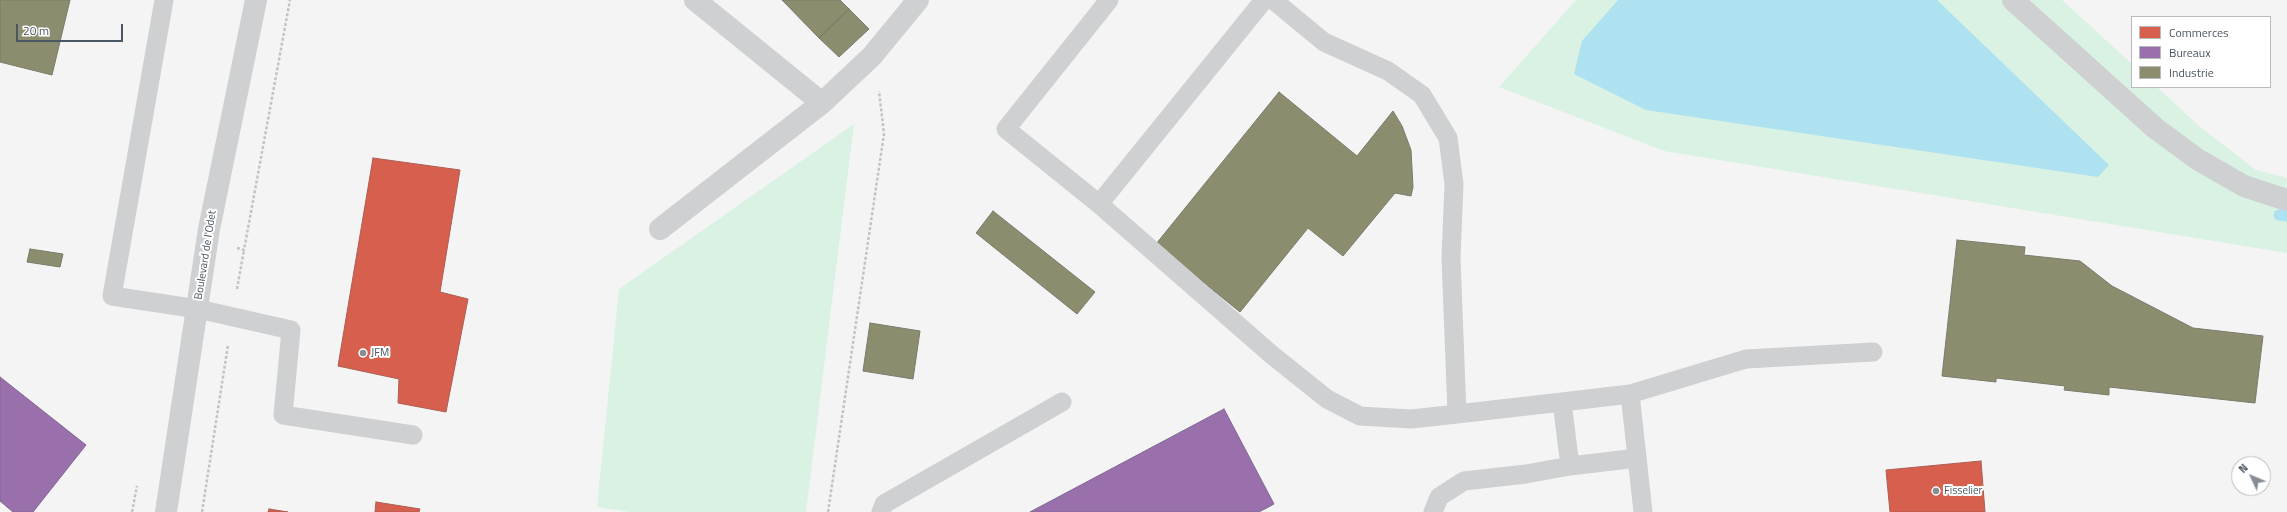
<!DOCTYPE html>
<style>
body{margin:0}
#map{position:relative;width:2287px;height:512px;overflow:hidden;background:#f4f4f4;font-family:"Titillium Web",sans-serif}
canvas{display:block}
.legend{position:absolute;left:2131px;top:16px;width:140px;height:72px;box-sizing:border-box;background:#fff;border:1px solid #b7bbc0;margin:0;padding:5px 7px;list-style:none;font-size:12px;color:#4a5661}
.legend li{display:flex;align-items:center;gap:8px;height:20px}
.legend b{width:20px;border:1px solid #b7bbc0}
.north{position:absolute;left:2231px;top:456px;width:40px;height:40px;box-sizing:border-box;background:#fff;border:1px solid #b7bbc0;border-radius:50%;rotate:314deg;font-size:11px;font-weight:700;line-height:16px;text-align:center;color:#4a5661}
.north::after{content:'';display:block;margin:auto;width:14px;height:18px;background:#868d94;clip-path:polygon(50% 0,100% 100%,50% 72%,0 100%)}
.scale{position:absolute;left:16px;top:24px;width:107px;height:18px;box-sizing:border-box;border:2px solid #4a5661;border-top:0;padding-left:5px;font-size:12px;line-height:14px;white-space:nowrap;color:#4a5661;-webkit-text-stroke:3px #fff;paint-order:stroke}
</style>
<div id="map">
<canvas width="2287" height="512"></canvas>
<ul class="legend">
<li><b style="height:11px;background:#d6604d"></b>Commerces</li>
<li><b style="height:11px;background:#9970ab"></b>Bureaux</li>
<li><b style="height:11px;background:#8c8c6e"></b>Industrie</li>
</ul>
<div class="north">N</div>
<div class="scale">20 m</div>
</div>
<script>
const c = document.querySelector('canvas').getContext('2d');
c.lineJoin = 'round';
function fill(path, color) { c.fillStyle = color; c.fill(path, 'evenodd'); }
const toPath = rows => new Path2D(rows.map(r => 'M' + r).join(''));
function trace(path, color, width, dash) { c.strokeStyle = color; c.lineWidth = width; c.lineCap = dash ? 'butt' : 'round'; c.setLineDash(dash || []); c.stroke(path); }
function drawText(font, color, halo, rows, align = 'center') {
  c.font = font + ' "Titillium Web",sans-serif'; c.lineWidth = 4; c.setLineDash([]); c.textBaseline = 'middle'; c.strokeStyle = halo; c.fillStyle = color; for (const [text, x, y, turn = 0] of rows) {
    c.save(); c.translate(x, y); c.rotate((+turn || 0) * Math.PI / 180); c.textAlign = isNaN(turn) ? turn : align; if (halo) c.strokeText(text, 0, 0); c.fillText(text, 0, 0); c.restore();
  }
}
fill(toPath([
 [1576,0,2062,0,2132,64,2132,87,2157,87,2199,126,2256,170,2287,178,2287,253,1664,151,1499,87],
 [854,124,806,512,630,512,597,507,619,289]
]), '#d9f2e3');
fill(toPath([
 [1618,0,1937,0,2109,165,2098,177,1646,110,1574,74,1582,41]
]), '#aee2f0');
const shops = toPath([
 [373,158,460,170,440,292,468,299,446,412,398,403,399,379,338,366,373,158],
 [1981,461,1985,512,1890,512,1886,470,1981,461],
 [376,502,420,509,419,512,375,512,376,502],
 [269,509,288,512,268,512,269,509]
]);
fill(shops, '#d6604d');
trace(shops, '#ac5d53', 1);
const offices = toPath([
 [0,377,86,445,33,512,13,512,0,501,0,377],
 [1224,409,1274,504,1259,512,1030,512,1224,409]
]);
fill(offices, '#9970ab');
trace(offices, '#816895', 1);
const industry = toPath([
 [0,0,70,0,52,75,0,62,0,0],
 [782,0,840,0,849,9,819,38,782,0],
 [849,9,869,29,839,57,819,38,849,9],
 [1279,92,1357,156,1393,111,1402,126,1411,150,1413,187,1411,196,1395,193,1343,256,1308,228,1240,312,1156,244,1279,92],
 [993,211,1095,292,1077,314,976,233,993,211],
 [1957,240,2025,247,2024,255,2080,261,2112,286,2193,328,2263,336,2255,403,2109,387,2109,395,2064,390,2065,386,1996,378,1996,382,1942,376,1957,240],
 [30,249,63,254,60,267,27,262,30,249],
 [870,323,920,331,913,379,863,371,870,323]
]);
fill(industry, '#8c8c6e');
trace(industry, '#787c6a', 1);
trace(toPath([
 [2279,215,2287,216]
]), '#aee2f0', 11);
trace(toPath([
 [237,248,244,250,290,0],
 [237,289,244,250],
 [132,512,137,486],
 [202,512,228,345],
 [828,512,884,134,879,91]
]), '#bcc7c4', 2.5, [3, 2]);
trace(toPath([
 [164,0,112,296,198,309,291,330,283,415,413,435],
 [1109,0,1006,129,1099,204,1264,0],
 [1273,0,1324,42,1388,71,1422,95,1448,138,1454,184,1451,258,1457,414,1562,402],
 [1099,204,1272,355,1327,399,1360,416,1411,419,1457,414],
 [1630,394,1746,359,1873,352],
 [1637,458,1570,466,1562,402,1630,394,1643,512],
 [881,512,884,504,1062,402],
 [1433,512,1439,497,1464,481,1526,474,1570,466]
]), '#ced0d2', 19);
trace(toPath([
 [695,0,822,103],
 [2013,0,2155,128,2197,159,2244,186,2287,200],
 [660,229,822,103,872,56,918,0]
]), '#ced0d2', 22);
trace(toPath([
 [166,512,209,229,256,0]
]), '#ced0d2', 22);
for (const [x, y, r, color] of [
 [363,353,4,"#868d94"],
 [1936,491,4,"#868d94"]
]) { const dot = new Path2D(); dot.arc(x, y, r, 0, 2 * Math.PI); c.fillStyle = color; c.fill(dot); trace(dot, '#fff', 1.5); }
drawText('11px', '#4a5661', '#fff', [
 ["Boulevard de l'Odet",206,255,-81]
]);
drawText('11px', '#4a5661', '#fff', [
 ["JFM",371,353],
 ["Fisselier",1944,491]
], 'left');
</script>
